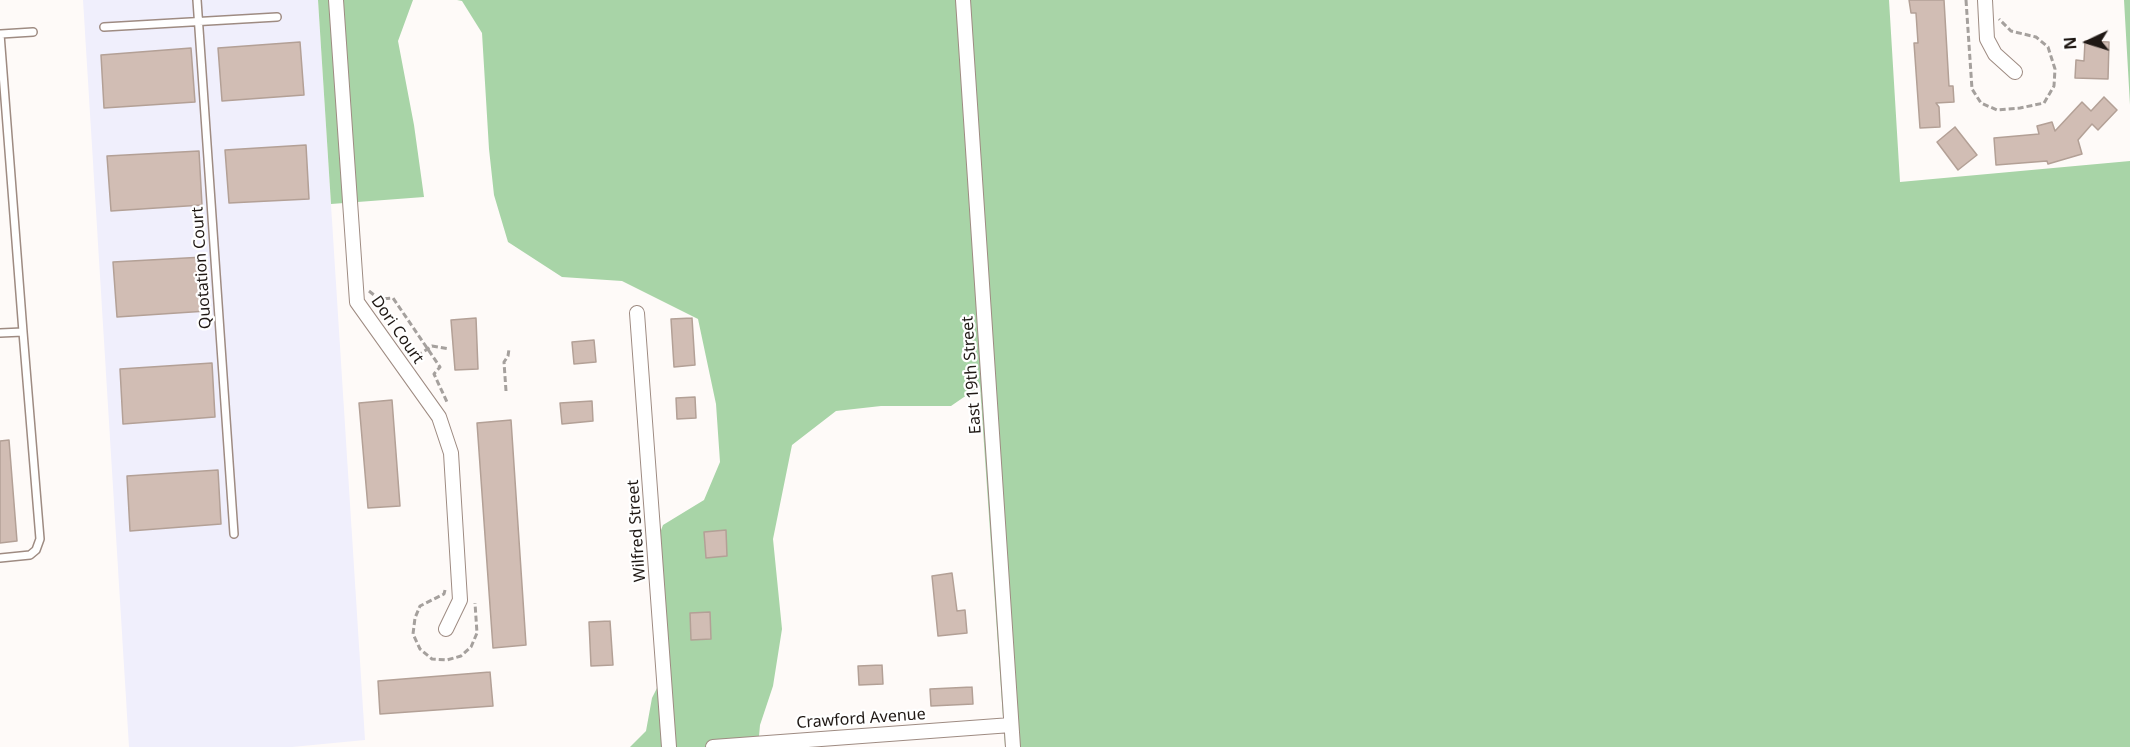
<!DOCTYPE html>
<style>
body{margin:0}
#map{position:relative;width:2130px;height:747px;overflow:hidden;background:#fefaf8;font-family:"Noto Sans",sans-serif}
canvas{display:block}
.north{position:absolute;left:2058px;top:12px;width:60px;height:60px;-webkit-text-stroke:4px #fff;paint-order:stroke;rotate:266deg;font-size:16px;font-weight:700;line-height:24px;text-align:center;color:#1f1814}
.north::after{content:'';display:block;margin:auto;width:21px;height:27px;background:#1f1814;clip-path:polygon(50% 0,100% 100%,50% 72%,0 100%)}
</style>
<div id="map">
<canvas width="2130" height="747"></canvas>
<div class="north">N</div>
</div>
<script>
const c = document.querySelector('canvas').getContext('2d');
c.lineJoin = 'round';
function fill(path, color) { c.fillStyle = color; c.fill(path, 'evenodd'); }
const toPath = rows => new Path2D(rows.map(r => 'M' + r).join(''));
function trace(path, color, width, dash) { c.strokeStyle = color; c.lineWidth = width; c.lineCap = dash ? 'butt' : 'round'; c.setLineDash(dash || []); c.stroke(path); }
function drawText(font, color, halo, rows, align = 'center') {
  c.font = font + ' "Noto Sans",sans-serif'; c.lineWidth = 4.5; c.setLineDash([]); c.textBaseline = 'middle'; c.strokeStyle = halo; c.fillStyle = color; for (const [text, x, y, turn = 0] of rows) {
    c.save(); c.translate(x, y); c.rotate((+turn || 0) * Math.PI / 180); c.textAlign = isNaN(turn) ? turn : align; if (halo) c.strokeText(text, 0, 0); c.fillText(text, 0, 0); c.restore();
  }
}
fill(toPath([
 [83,0,318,0,365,740,292,747,129,747]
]), '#f0effc');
fill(toPath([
 [318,0,413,0,398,41,414,125,424,197,331,204],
 [457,0,1889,0,1900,182,2130,161,2130,747,1005,747,980,386,951,406,881,406,836,411,792,445,773,539,782,629,773,686,760,725,758,747,630,747,646,731,652,698,663,676,649,561,663,525,704,500,720,462,716,404,698,319,622,281,562,277,508,242,494,195,489,149,482,33,462,1],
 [2124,0,2130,0,2130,105]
]), '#a8d4a7');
const building = toPath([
 [1909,0,1944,0,1949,86,1953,86,1954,102,1936,103,1939,107,1940,127,1920,128,1914,43,1918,43,1916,13,1911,13,1909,0],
 [2085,41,2109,42,2108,79,2075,78,2076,60,2084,61,2085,41],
 [300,42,304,95,222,101,218,48,300,42],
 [191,48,195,102,104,108,101,55,191,48],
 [2104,97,2117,110,2098,130,2092,124,2078,140,2082,154,2048,164,2047,161,1996,165,1994,138,2039,134,2037,126,2052,122,2055,131,2082,102,2091,111,2104,97],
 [1955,127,1977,155,1958,170,1937,142,1955,127],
 [306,145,309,199,229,203,225,150,306,145],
 [199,151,202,205,111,211,107,156,199,151],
 [204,257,207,311,117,317,113,262,204,257],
 [476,318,478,369,455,370,451,320,476,318],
 [692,318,695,365,674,367,671,319,692,318],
 [594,340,596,362,574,364,572,342,594,340],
 [212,363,215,417,123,424,120,369,212,363],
 [695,397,696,418,677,419,676,398,695,397],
 [392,400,400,506,368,508,359,403,392,400],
 [592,401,593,421,562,424,560,403,592,401],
 [511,420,526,645,493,648,477,423,511,420],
 [9,440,17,541,0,543,0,441,9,440],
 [218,470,221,524,130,531,127,476,218,470],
 [726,530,727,556,706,558,704,532,726,530],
 [952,573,957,611,965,610,967,633,938,636,932,576,952,573],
 [710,612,711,639,691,640,690,613,710,612],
 [610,621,613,665,591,666,589,622,610,621],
 [882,665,883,684,859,685,858,666,882,665],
 [490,672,493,706,380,714,378,681,490,672],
 [972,687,973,704,931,706,930,689,972,687]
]);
fill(building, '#d1bdb4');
trace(building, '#b3a096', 1.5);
const lane = toPath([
 [197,0,234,534],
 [104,27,277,17],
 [0,34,23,332],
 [1,34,33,32],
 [0,333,23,332,40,539,36,550,30,555,0,558]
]);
const street = toPath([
 [336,0,357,302,439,417,451,453,460,600,446,629],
 [963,0,1013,747],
 [1985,0,1987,39,1995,54,2015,72],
 [637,313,669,747],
 [713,747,1011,725]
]);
trace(lane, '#9e8b82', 10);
trace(street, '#9e8b82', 16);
trace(toPath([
 [1966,0,1972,89,1981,103,1997,110,2020,108,2044,103,2054,86,2055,69,2048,47,2036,37,2011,31,1999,19],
 [369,291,379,299,393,298,440,367,434,374,447,402],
 [417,356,432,346,449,349],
 [506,391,504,362,508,356,509,349],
 [445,590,444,594,420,606,415,618,413,634,420,649,432,659,447,660,461,656,471,647,477,633,475,603]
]), '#a5a09d', 3, [6, 3]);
trace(lane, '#fff', 7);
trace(street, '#fff', 14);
drawText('16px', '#1f1814', '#fff', [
 ["Quotation Court",202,268,-94],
 ["Dori Court",397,330,55],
 ["East 19th Street",972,375,-94],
 ["Wilfred Street",637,531,-94],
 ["Crawford Avenue",861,719,-4]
]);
</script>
